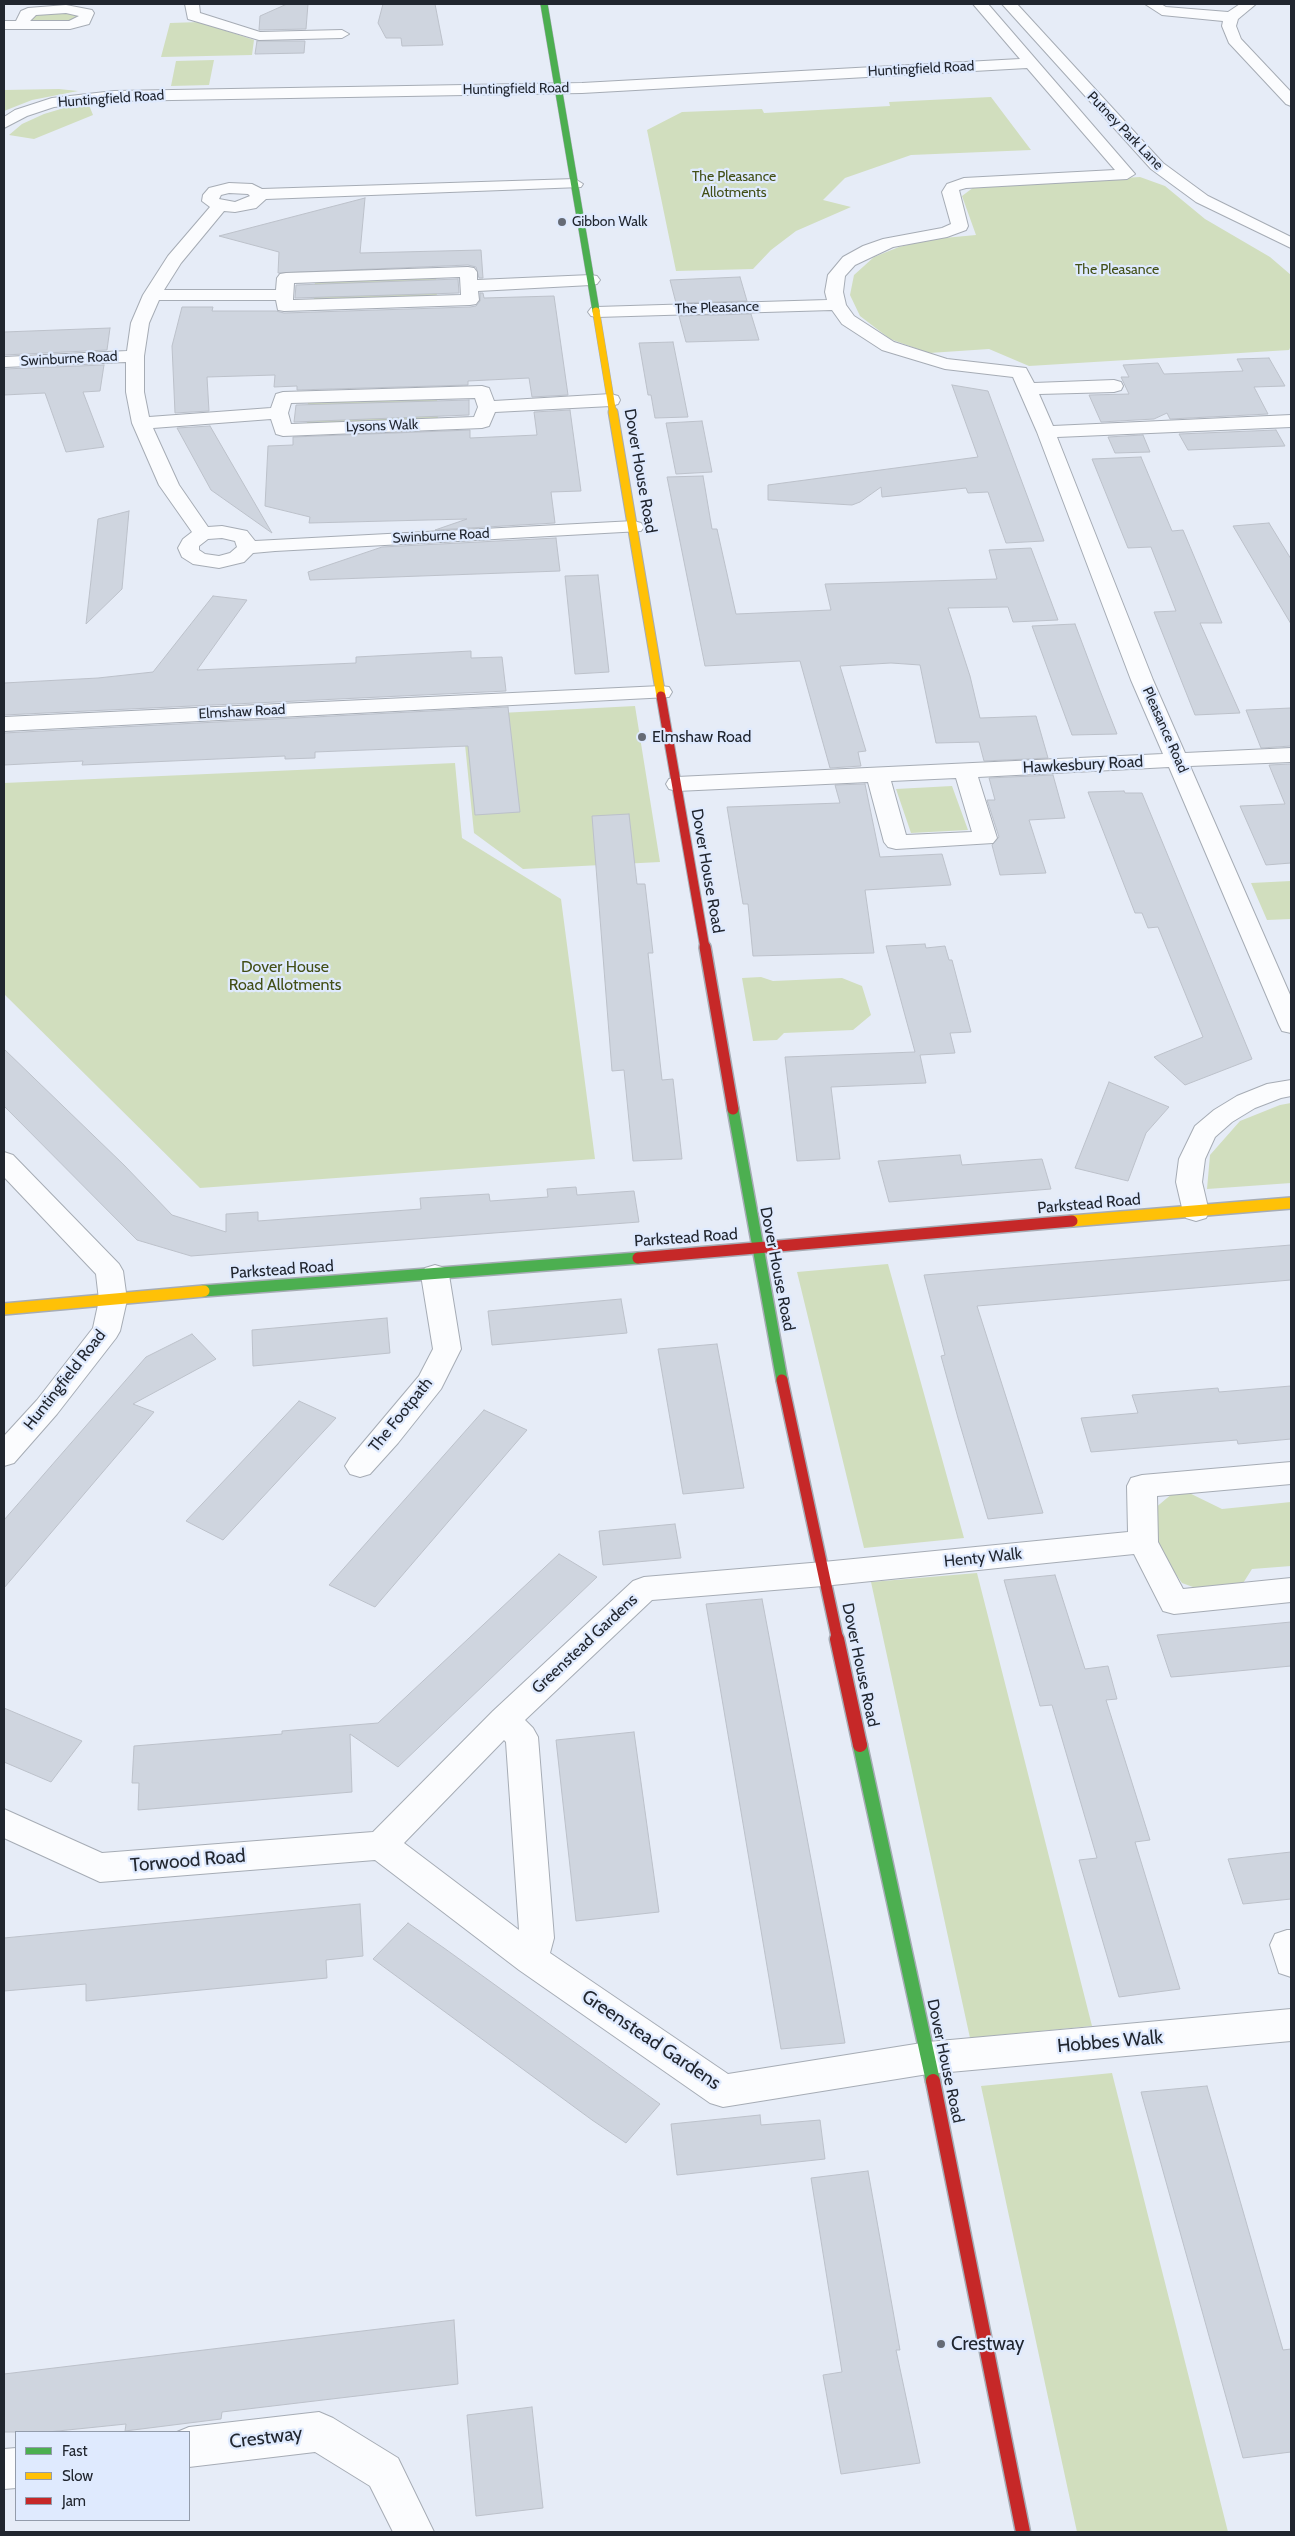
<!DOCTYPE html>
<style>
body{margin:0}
#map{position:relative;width:1295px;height:2536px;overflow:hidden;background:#e6ecf7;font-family:Cabin,sans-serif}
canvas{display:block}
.frame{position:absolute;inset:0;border:5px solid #21262f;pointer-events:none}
.legend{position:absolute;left:15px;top:2431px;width:175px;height:90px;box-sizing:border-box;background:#dfeafe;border:1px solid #939cab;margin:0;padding:6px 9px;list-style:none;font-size:15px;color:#21262f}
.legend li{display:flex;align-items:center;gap:10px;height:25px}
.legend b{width:25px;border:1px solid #939cab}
</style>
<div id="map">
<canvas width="1295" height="2536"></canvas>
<div class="frame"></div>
<ul class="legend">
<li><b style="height:6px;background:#4caf50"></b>Fast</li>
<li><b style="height:6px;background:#ffc107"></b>Slow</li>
<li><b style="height:6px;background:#c62828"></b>Jam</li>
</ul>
</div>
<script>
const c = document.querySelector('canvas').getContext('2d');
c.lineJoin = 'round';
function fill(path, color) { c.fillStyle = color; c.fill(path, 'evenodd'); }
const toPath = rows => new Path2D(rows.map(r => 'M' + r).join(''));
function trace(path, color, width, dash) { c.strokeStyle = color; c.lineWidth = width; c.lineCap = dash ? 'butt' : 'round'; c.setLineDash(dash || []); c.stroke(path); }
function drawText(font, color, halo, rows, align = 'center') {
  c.font = font + ' Cabin,sans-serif'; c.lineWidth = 4.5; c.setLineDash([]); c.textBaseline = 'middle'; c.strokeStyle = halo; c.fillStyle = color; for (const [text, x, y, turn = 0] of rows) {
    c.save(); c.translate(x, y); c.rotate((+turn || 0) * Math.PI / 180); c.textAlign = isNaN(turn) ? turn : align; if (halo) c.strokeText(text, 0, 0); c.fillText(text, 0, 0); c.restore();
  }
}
fill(toPath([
 [66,12,78,14,76,20,67,22,30,20,32,15],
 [200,22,254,40,252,55,161,57,170,23],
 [214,60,209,85,171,86,176,61],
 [59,89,78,91,32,100,4,111,4,90],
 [991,97,1031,150,911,155,845,178,823,200,851,207,796,231,771,250,753,269,676,271,647,130,682,112,762,109,764,113,890,106,889,102],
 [89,105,93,115,34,139,9,135,22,124,44,114,64,108],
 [1140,177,1165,186,1205,219,1270,257,1291,275,1291,346,1289,350,1029,366,989,349,929,353,890,339,860,316,850,295,854,275,874,257,899,247,933,239,976,235,962,196,974,187],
 [436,276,437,298,314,301,315,280],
 [437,396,438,420,307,424,308,400],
 [635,706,660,862,523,869,474,833,462,715],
 [455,763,462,838,561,899,595,1159,200,1188,4,994,4,783],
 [952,786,968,830,911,833,896,789],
 [1291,881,1291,919,1267,920,1251,883],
 [761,977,773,981,842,978,862,986,871,1015,853,1030,784,1033,777,1040,753,1041,742,978],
 [1291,1103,1291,1183,1207,1189,1210,1155,1240,1121,1280,1105],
 [888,1264,964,1538,864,1548,797,1272],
 [1179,1488,1222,1509,1291,1502,1291,1566,1252,1569,1240,1588,1204,1591,1182,1583,1169,1565,1155,1537,1154,1509],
 [977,1573,1092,2026,970,2038,871,1582],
 [1112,2073,1228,2532,1077,2532,981,2086]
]), '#d1debe');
const building = toPath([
 [287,4,308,4,306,29,259,30,260,16,287,4],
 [383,4,435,4,443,45,402,46,401,38,386,38,378,23,383,4],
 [257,41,305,41,304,53,255,54,257,41],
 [365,198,360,253,481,250,483,278,479,278,476,267,468,265,278,273,279,252,219,236,365,198],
 [740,277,747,301,676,303,670,280,740,277],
 [458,279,459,293,295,298,296,285,458,279],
 [480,293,483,293,484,298,554,296,568,395,532,397,529,378,468,381,468,385,297,390,297,386,274,387,275,375,207,377,209,411,175,413,172,346,182,307,213,307,212,311,276,311,284,313,470,307,476,306,480,301,480,293],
 [751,314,759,340,686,342,679,316,751,314],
 [110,328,107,350,4,355,4,332,110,328],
 [673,342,688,417,655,418,651,395,648,395,639,343,673,342],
 [1269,358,1285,386,1254,387,1268,414,1170,419,1167,413,1154,419,1101,422,1089,395,1129,394,1121,377,1129,377,1123,365,1158,363,1164,374,1243,371,1237,359,1269,358],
 [104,365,100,391,83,392,104,447,66,452,45,393,4,395,4,369,104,365],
 [952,385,988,391,1044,541,1006,543,988,492,968,493,966,488,882,497,881,487,860,502,852,505,768,500,768,485,978,457,952,385],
 [469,400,469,415,294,422,296,405,469,400],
 [570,410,581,491,551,492,555,523,435,530,467,519,309,523,310,517,265,506,268,446,293,445,293,437,470,430,470,438,537,435,534,412,570,410],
 [702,421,712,472,676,474,666,423,702,421],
 [210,426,272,533,211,490,177,428,210,426],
 [1276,430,1285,446,1188,450,1179,434,1276,430],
 [1143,435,1150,452,1115,453,1108,437,1143,435],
 [1141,457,1172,531,1183,530,1222,623,1200,623,1240,713,1195,715,1154,612,1176,611,1151,547,1128,548,1092,459,1141,457],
 [703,476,712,529,717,529,736,614,831,610,825,584,997,579,989,550,1031,548,1058,620,1013,622,1008,607,948,608,970,676,980,718,1036,716,1048,758,984,761,979,742,936,743,920,665,891,663,840,666,866,751,858,752,861,766,830,768,800,661,705,666,667,477,703,476],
 [129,511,122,589,86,624,98,519,129,511],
 [1269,523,1291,559,1291,624,1233,526,1269,523],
 [556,538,560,571,310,580,308,572,382,547,556,538],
 [598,575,609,672,575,674,565,576,598,575],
 [213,596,247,600,197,670,356,663,356,657,471,651,471,658,502,657,506,691,4,715,4,683,98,678,153,672,213,596],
 [1075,624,1099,688,1117,734,1072,735,1032,626,1075,624],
 [508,707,520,812,475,815,468,746,315,752,315,758,285,759,285,756,82,765,83,761,4,765,4,733,508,707],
 [1291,708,1291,746,1261,748,1246,710,1291,708],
 [1291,764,1291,863,1266,865,1240,806,1285,804,1269,765,1291,764],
 [1053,775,1065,818,1029,820,1046,873,1000,875,992,845,999,837,987,800,995,800,989,778,1053,775],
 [865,784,880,857,942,854,951,885,865,890,874,953,753,956,748,904,743,904,727,807,840,803,835,785,865,784],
 [1124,791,1125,793,1142,793,1252,1059,1185,1085,1154,1057,1203,1037,1158,927,1148,928,1142,913,1135,913,1088,792,1124,791],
 [629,814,637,884,645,884,653,953,648,953,662,1080,673,1079,682,1159,633,1161,624,1070,612,1071,592,816,629,814],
 [925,944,926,948,945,946,949,960,952,960,971,1032,950,1033,955,1053,920,1055,926,1083,831,1087,840,1159,797,1161,785,1057,915,1052,886,946,925,944],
 [4,1049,124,1165,172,1215,226,1232,226,1214,258,1212,258,1221,421,1209,420,1198,489,1194,490,1201,548,1197,547,1189,576,1187,577,1195,634,1191,639,1222,191,1256,137,1240,4,1106,4,1049],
 [1109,1082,1169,1107,1146,1133,1128,1181,1075,1168,1109,1082],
 [960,1155,962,1165,1042,1159,1051,1189,889,1202,878,1161,960,1155],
 [1291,1245,1291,1280,977,1306,1043,1513,988,1519,958,1418,941,1356,945,1355,924,1275,1291,1245],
 [621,1299,627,1333,492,1345,488,1311,621,1299],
 [387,1318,390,1353,253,1366,252,1330,387,1318],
 [192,1334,216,1359,133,1404,154,1412,4,1588,4,1520,146,1357,192,1334],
 [717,1344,744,1488,683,1494,658,1349,717,1344],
 [1291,1386,1291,1439,1238,1444,1237,1440,1091,1452,1081,1418,1138,1413,1132,1395,1218,1388,1219,1392,1291,1386],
 [299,1401,336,1418,223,1540,186,1521,299,1401],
 [484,1410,527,1430,375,1607,329,1585,484,1410],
 [675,1524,681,1558,603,1565,599,1531,675,1524],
 [559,1554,597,1577,398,1767,350,1734,352,1792,138,1810,139,1783,132,1783,134,1746,282,1734,282,1731,378,1723,559,1554],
 [1055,1575,1085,1669,1108,1666,1117,1699,1106,1700,1150,1840,1135,1842,1180,1989,1119,1997,1079,1860,1097,1858,1052,1705,1040,1706,1004,1580,1055,1575],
 [762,1599,830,1960,845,2043,781,2049,706,1604,762,1599],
 [1291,1622,1291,1666,1184,1676,1171,1677,1157,1635,1291,1622],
 [4,1708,82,1741,51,1782,4,1762,4,1708],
 [634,1732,659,1912,576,1921,556,1740,634,1732],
 [1291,1852,1291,1899,1243,1904,1228,1859,1291,1852],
 [360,1904,363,1956,326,1960,327,1978,86,2001,86,1984,4,1991,4,1938,360,1904],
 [408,1923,444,1948,660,2104,626,2143,592,2120,373,1959,408,1923],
 [1207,2086,1283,2350,1291,2349,1291,2452,1243,2458,1141,2092,1207,2086],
 [760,2115,761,2125,820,2120,825,2159,677,2175,671,2124,760,2115],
 [868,2171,900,2350,896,2350,920,2463,841,2474,823,2375,842,2372,811,2178,868,2171],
 [454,2320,458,2384,222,2412,221,2419,125,2431,126,2424,48,2432,4,2432,4,2374,454,2320],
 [532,2407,543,2508,476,2516,467,2415,532,2407]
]);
fill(building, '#cfd5df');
trace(building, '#bcc1ca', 1);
const street = toPath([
 [185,4,199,4,200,13,260,32,342,30,349,34,342,38,259,40,188,19,185,4],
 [973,4,988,4,1135,174,1127,179,966,188,959,190,968,226,966,230,947,237,893,247,855,265,845,276,843,292,846,305,854,316,894,342,947,359,1026,368,1034,383,1114,380,1121,382,1123,386,1121,390,1114,392,1039,394,1053,426,1291,415,1291,427,1057,437,1153,680,1185,753,1291,748,1291,762,1190,766,1291,997,1291,1033,1282,1031,1279,1025,1169,767,978,777,997,838,993,843,896,849,888,847,884,842,868,782,677,791,669,789,666,784,669,779,677,777,1163,754,1131,680,1037,432,1013,377,945,369,882,350,842,324,832,310,597,317,591,316,588,312,591,308,597,307,827,300,825,292,828,275,843,257,863,246,883,239,942,228,951,224,942,192,947,184,964,178,1115,170,1027,68,582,93,114,101,54,107,27,116,4,128,4,117,15,110,52,98,114,91,582,83,1020,59,973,4],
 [956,778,972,832,906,835,891,781,956,778],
 [1002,4,1017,4,1163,163,1208,196,1291,237,1291,248,1196,202,1151,169,1002,4],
 [1145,4,1161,4,1166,7,1228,12,1240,4,1256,4,1238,19,1236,26,1241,39,1291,92,1291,106,1286,104,1229,43,1222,26,1223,21,1162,15,1145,4],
 [66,5,92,10,94,13,89,24,70,29,4,29,4,21,16,21,21,11,28,8,66,5],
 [66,13,79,16,69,21,30,21,36,15,66,13],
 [575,179,583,184,581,187,266,199,256,208,235,212,224,211,181,263,164,290,276,290,277,278,280,274,286,273,468,267,474,268,477,272,477,280,591,275,597,276,600,280,597,284,591,285,478,291,479,300,476,304,470,305,284,311,278,310,276,300,159,300,149,323,144,356,144,392,149,417,271,408,276,394,283,392,482,386,489,388,494,401,611,394,618,396,620,400,618,404,611,406,495,412,489,426,482,428,283,436,276,434,271,419,153,428,179,485,208,527,222,526,247,531,255,541,634,521,641,523,644,527,641,531,275,551,253,553,244,562,219,568,193,564,182,557,178,548,183,539,192,532,159,485,132,423,126,392,126,362,4,367,4,357,127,351,131,323,143,295,168,256,210,207,202,201,203,195,209,188,229,183,252,184,262,189,575,179],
 [229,193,248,194,250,196,235,202,219,199,221,195,229,193],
 [460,277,461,295,293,300,294,283,460,277],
 [475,398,478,407,474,417,291,424,288,413,291,403,475,398],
 [222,538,235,541,237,547,230,553,219,556,205,554,199,550,199,546,208,539,222,538],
 [661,686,669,687,672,692,669,697,4,731,4,717,661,686],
 [1291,1080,1291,1096,1281,1098,1255,1108,1232,1122,1215,1137,1205,1159,1202,1182,1209,1212,1206,1218,1196,1221,1186,1218,1183,1212,1176,1182,1179,1159,1195,1126,1214,1110,1237,1096,1267,1084,1291,1080],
 [4,1152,13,1155,119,1264,123,1271,127,1300,120,1331,116,1338,57,1414,14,1463,4,1466,4,1436,37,1400,93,1328,99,1300,96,1274,4,1177,4,1152],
 [435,1265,445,1268,449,1275,461,1349,441,1389,398,1443,370,1474,360,1477,350,1474,345,1466,350,1458,419,1376,433,1349,421,1275,425,1268,435,1265],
 [1291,1462,1291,1484,1157,1496,1158,1542,1183,1589,1291,1578,1291,1602,1174,1614,1163,1611,1134,1554,823,1586,652,1600,525,1720,533,1728,538,1737,554,1938,550,1953,728,2074,928,2042,1291,2009,1291,2041,928,2074,723,2107,710,2103,519,1970,375,1860,100,1882,4,1838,4,1809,102,1853,373,1832,493,1711,633,1581,644,1577,823,1562,1128,1532,1127,1486,1131,1478,1142,1475,1291,1462],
 [504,1740,506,1742,519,1930,404,1843,504,1740],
 [1287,1930,1291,1930,1291,1977,1279,1973,1270,1945,1275,1934,1287,1930],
 [319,2412,333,2418,398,2458,434,2532,393,2532,370,2486,315,2452,189,2467,189,2432,177,2432,189,2427,319,2412],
 [16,2448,16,2488,4,2489,4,2449,16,2448]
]);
const fastFar2 = toPath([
 [544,4,596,311]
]);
const fastFar1 = toPath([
 [733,1109,782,1380],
 [204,1291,638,1258]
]);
const fast = toPath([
 [860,1745,933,2081]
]);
const slowFar2 = toPath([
 [596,311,613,414]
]);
const slowFar1 = toPath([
 [613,412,661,696]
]);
const slow = toPath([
 [1072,1221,1291,1203],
 [4,1309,204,1291]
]);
const jamFar2 = toPath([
 [661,696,705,948]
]);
const jamFar1 = toPath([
 [705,947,733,1109],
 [638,1258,1072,1221],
 [782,1380,838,1641]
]);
const jam = toPath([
 [837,1639,860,1745],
 [933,2081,1023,2532]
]);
trace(street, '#a6acb5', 2);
trace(fastFar2, '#a6acb5', 8);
trace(fastFar1, '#a6acb5', 14);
trace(fast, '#a6acb5', 17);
trace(slowFar2, '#a6acb5', 8);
trace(slowFar1, '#a6acb5', 11);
trace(slow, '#a6acb5', 14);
trace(jamFar2, '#a6acb5', 11);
trace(jamFar1, '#a6acb5', 14);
trace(jam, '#a6acb5', 17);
fill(street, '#fbfcfe');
trace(fastFar2, '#4caf50', 7);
trace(fastFar1, '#4caf50', 11);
trace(fast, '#4caf50', 14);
trace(slowFar2, '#ffc107', 7);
trace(slowFar1, '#ffc107', 9);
trace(slow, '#ffc107', 11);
trace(jamFar2, '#c62828', 9);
trace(jamFar1, '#c62828', 11);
trace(jam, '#c62828', 14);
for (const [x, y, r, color] of [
 [562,222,5,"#666b75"],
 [642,737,5,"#666b75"],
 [941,2344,5,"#666b75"]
]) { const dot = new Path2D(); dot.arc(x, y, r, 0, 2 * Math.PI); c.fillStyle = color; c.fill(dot); trace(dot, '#dfeafe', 2); }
drawText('14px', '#21262f', '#dfeafe', [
 ["Huntingfield Road",921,69,-3],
 ["Huntingfield Road",516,89,-1],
 ["Huntingfield Road",111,99,-4],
 ["Putney Park Lane",1125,131,46],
 ["The Pleasance",717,308,-2],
 ["Swinburne Road",69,359,-3],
 ["Lysons Walk",382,426,-2],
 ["Swinburne Road",441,536,-3],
 ["Elmshaw Road",242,712,-3],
 ["Pleasance Road",1165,730,66]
]);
drawText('14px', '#424f16', '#dfeafe', [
 ["The Pleasance",734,177],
 ["Allotments",734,193],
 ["The Pleasance",1117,270]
]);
drawText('14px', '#21262f', '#dfeafe', [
 ["Gibbon Walk",572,222]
], 'left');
drawText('16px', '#21262f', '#dfeafe', [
 ["Dover House Road",640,471,80],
 ["Hawkesbury Road",1083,765,-3],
 ["Dover House Road",707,871,80],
 ["Parkstead Road",1089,1204,-5],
 ["Parkstead Road",686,1238,-4],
 ["Dover House Road",777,1269,79],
 ["Parkstead Road",282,1270,-4],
 ["Huntingfield Road",65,1380,-52],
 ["The Footpath",401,1415,-51],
 ["Henty Walk",983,1558,-6],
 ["Greenstead Gardens",585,1644,-43],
 ["Dover House Road",860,1665,78],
 ["Dover House Road",945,2061,78]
]);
drawText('16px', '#21262f', '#dfeafe', [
 ["Elmshaw Road",652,737]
], 'left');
drawText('16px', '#424f16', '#dfeafe', [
 ["Dover House",285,967],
 ["Road Allotments",285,985]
]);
drawText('19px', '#21262f', '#dfeafe', [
 ["Torwood Road",188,1861,-5],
 ["Greenstead Gardens",651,2040,34],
 ["Hobbes Walk",1110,2042,-5],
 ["Crestway",266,2438,-7]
]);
drawText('19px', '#21262f', '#dfeafe', [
 ["Crestway",951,2344]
], 'left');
</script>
